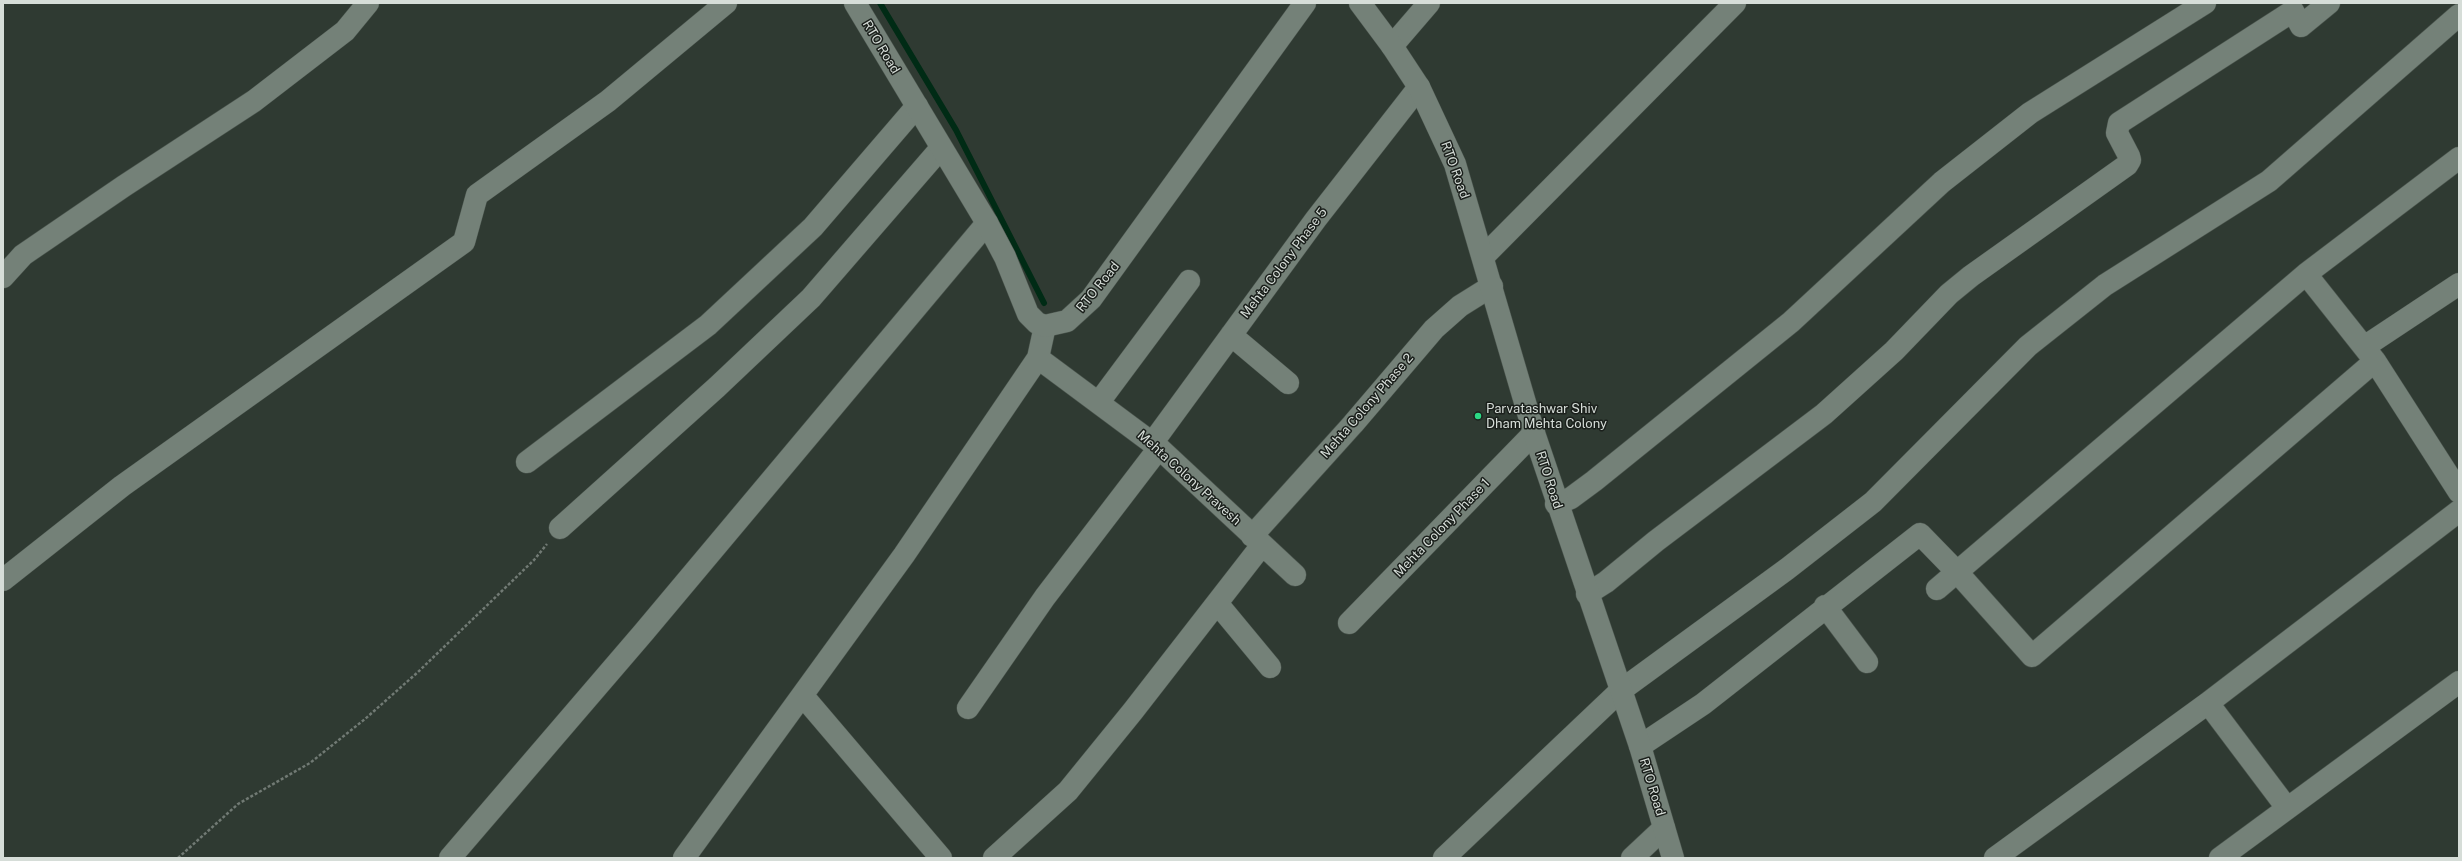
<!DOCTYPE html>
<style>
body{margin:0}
#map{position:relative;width:2462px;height:861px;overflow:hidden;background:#2f3a32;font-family:"Public Sans",sans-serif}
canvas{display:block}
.frame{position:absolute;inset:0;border:4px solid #d6ddd8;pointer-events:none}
</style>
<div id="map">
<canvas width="2462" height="861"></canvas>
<div class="frame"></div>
</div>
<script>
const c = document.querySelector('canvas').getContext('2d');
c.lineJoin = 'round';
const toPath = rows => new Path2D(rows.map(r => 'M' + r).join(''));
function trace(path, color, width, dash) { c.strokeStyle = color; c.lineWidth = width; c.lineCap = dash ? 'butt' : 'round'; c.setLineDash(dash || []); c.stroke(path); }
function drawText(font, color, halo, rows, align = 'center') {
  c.font = font + ' "Public Sans",sans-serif'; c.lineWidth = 3; c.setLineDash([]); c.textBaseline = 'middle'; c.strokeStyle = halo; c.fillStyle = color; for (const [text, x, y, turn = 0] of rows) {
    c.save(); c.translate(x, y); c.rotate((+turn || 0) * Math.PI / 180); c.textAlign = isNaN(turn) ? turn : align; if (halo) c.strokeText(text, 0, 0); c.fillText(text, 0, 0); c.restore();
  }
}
trace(toPath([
 [880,3,956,130,1044,303]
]), '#002b15', 6);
const street = toPath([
 [1392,46,1429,3],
 [1483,257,1735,3],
 [2306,274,2375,361,2459,492],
 [3,277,23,255,124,186,254,101,345,31,368,3],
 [1231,335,1288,383],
 [2364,347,2459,284],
 [1038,358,1159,448,1295,575],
 [1099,402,1189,281],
 [1153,442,1316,219,1419,87],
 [527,462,708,325,813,227,917,106],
 [1556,504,1571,498,1594,481,1791,322,1942,182,2030,113,2205,3],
 [560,528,717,387,811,298,941,148],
 [1252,536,1353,424,1434,329,1460,306,1492,286],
 [3,580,122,486,464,242,477,195,608,101,726,3],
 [1937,589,2306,274,2459,158],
 [1587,594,1606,582,1656,541,1824,414,1894,351,1949,294,1971,276,2127,165,2130,160,2129,156,2117,133,2119,123,2293,11,2301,26,2329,3],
 [1217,603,1270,667],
 [1825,606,1867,662],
 [1349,623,1534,433],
 [803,696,941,858],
 [2208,703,2287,808],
 [968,708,1045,597,1159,448],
 [1640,746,1703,704,1920,534,1957,572,2032,656,2375,361],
 [450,858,644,632,987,223],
 [684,858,904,555,1038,358,1045,326],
 [994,858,1068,791,1133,711,1262,545],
 [1444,858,1620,691,1787,569,1873,502,2028,346,2105,285,2269,181,2459,15],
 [1632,858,1664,828],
 [1995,858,2208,703,2459,511],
 [2220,858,2459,682]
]);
const secondary = toPath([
 [855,3,987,223,1005,257,1028,314,1037,323,1045,326,1067,321,1091,299,1305,3],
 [1360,3,1392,46,1419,87,1455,164,1534,433,1640,746,1673,858]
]);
trace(street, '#4c564f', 23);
trace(secondary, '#4c564f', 23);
trace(toPath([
 [178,858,238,804,310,763,365,719,418,672,534,560,547,544]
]), '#717a74', 2.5, [3, 2]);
trace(street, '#748178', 22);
trace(secondary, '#748178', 22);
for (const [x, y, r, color] of [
 [1478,416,4,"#2bd884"]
]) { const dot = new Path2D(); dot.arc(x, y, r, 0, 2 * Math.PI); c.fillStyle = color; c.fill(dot); trace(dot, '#1b201c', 1.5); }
drawText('13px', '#d6ddd8', '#1b201c', [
 ["RTO Road",881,47,59],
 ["RTO Road",1455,170,70],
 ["Mehta Colony Phase 5",1284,263,-53],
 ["RTO Road",1098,287,-51],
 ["Mehta Colony Phase 2",1367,406,-49],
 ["Mehta Colony Pravesh",1189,478,42],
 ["RTO Road",1549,480,72],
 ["Mehta Colony Phase 1",1442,528,-46],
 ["RTO Road",1652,787,73]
]);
drawText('13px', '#d6ddd8', '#1b201c', [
 ["Parvatashwar Shiv",1486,409],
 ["Dham Mehta Colony",1486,424]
], 'left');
</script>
